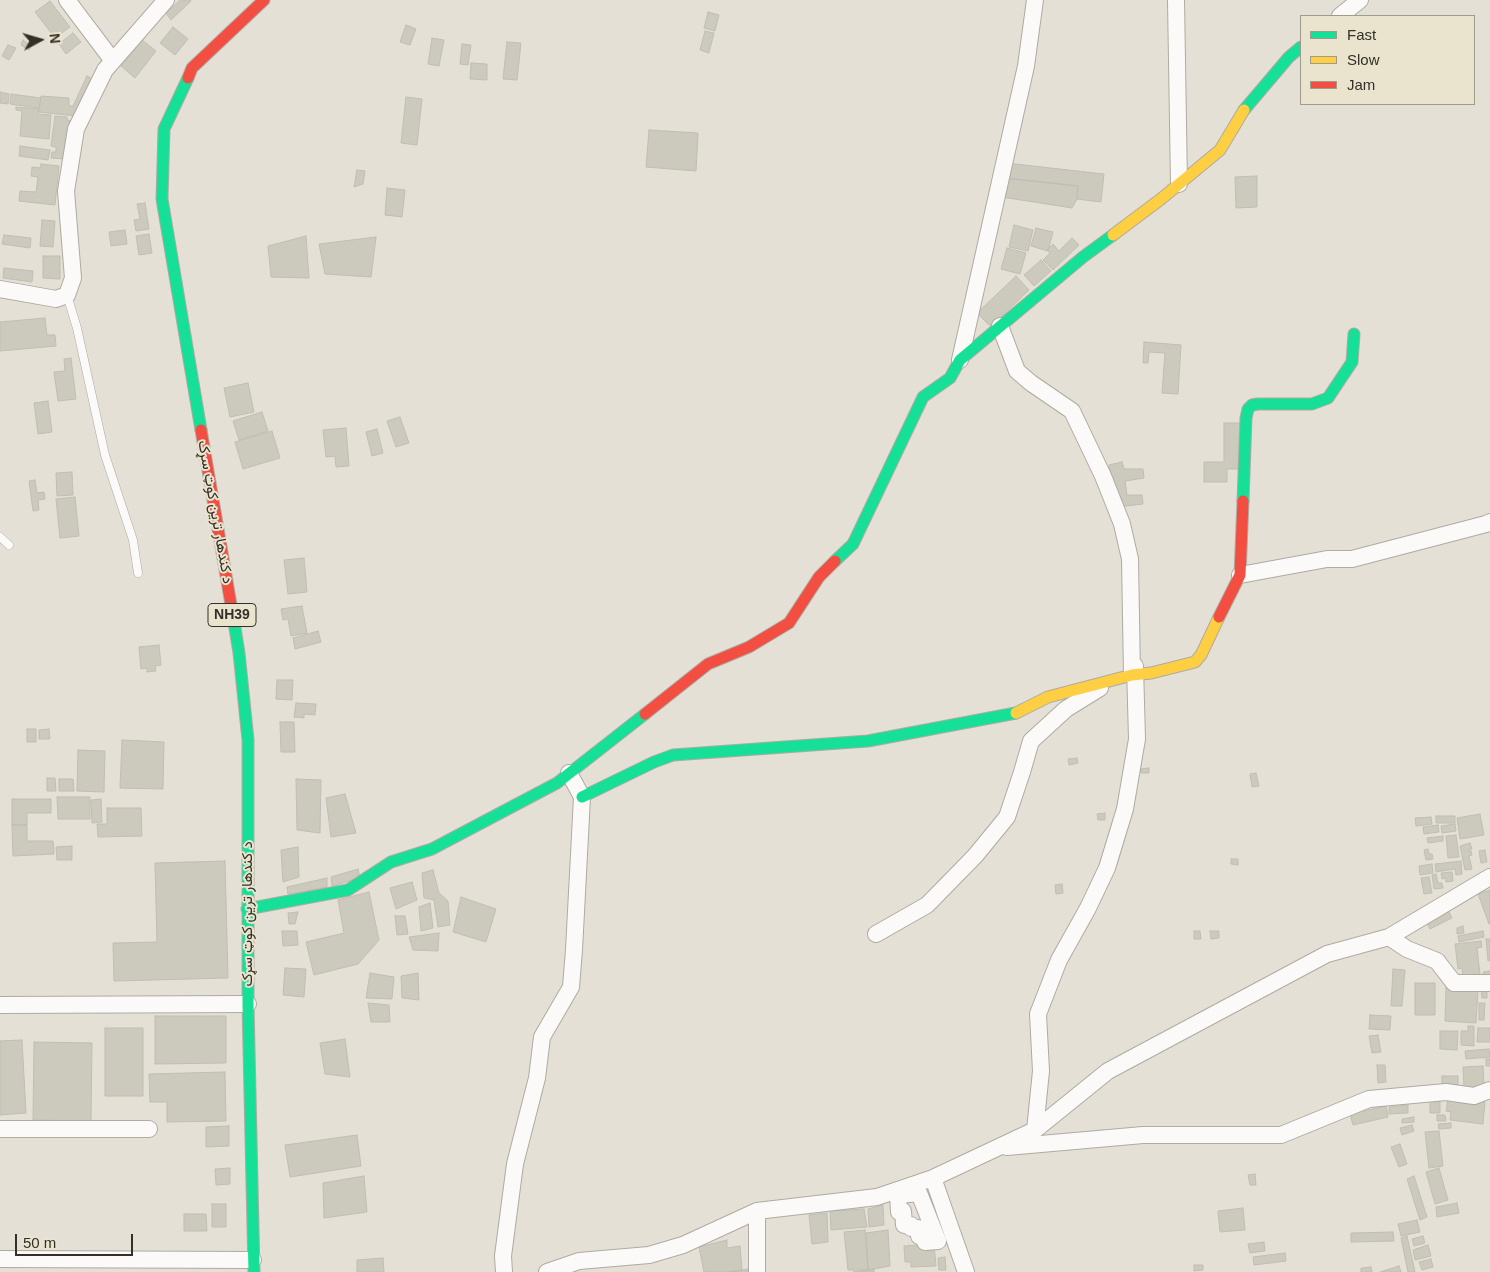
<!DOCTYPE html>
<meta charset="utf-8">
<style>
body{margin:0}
#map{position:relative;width:1490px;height:1272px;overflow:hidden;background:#e4e0d5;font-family:Helvetica,sans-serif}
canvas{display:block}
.legend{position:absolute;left:1300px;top:15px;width:175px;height:90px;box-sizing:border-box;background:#eae4cf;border:1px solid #a09c8c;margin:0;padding:6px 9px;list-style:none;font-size:15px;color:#323028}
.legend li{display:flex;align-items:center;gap:10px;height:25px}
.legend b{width:25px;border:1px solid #a09c8c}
.north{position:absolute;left:15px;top:15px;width:50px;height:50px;-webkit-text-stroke:4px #eae4cf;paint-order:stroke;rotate:84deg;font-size:14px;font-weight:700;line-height:20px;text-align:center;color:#323028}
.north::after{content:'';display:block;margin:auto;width:18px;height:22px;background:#323028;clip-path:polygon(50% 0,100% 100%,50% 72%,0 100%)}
.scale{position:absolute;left:15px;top:1234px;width:118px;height:22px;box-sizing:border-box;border:2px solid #323028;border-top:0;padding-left:6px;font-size:15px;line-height:18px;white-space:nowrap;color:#323028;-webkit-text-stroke:4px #eae4cf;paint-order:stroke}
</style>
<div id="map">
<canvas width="1490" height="1272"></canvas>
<ul class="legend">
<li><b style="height:6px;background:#16e098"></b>Fast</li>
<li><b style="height:6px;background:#ffcf43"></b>Slow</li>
<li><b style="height:6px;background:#f24e42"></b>Jam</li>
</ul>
<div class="north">N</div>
<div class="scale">50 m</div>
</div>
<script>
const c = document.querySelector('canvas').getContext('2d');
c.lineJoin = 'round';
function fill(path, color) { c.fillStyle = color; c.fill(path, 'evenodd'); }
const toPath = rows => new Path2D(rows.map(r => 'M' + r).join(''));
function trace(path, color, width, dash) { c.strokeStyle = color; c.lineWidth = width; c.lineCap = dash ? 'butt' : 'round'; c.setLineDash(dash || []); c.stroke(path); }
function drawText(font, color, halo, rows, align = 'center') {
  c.font = font + ' Helvetica,Vazirmatn,sans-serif'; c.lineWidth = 4; c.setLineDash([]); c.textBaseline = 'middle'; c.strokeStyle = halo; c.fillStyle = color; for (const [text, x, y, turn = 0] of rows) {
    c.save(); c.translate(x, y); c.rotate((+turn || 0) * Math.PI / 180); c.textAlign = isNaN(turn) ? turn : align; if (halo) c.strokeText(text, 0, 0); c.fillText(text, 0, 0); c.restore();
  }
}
const building = toPath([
 [180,0,190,0,191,1,171,20,166,13,180,0],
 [50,1,70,27,55,38,35,12,50,1],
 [708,12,719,15,715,31,704,28,708,12],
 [406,25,416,29,410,45,400,42,406,25],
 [173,27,188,39,175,55,160,43,173,27],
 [705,31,714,33,709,53,700,50,705,31],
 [73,33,81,42,66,54,59,44,73,33],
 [432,38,444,40,439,66,428,64,432,38],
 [23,40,32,46,29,50,21,45,23,40],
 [142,40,156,51,135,78,121,66,142,40],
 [507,42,521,43,517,80,503,79,507,42],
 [462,44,471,45,468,65,460,64,462,44],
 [8,45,16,48,9,60,2,56,8,45],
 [471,63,487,64,487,80,470,79,471,63],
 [87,76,93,79,76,116,39,112,41,96,69,98,69,106,73,106,87,76],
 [0,92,9,94,8,104,0,103,0,92],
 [11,94,41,98,39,108,10,104,11,94],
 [406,97,422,99,417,145,401,143,406,97],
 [16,107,39,109,38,114,51,115,49,139,20,136,22,111,16,110,16,107],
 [55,116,67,117,67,120,73,121,65,159,51,158,52,152,56,152,56,147,51,146,55,116],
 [649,130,698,133,696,171,646,167,649,130],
 [20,146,50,150,48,160,19,156,20,146],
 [1006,163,1104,174,1101,202,1077,199,1078,186,1005,178,1006,163],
 [41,164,59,166,55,205,19,201,20,191,36,192,38,177,31,176,32,167,40,168,41,164],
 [357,170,365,171,363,184,354,187,357,170],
 [1257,176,1257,207,1236,208,1235,177,1257,176],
 [1005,178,1078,186,1077,199,1072,208,1002,197,1005,178],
 [387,188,405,190,402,217,385,215,387,188],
 [145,203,149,229,136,231,134,220,140,219,137,204,145,203],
 [42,220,55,221,53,247,40,246,42,220],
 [1014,225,1033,230,1028,251,1009,247,1014,225],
 [1036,228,1053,232,1048,251,1031,246,1036,228],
 [125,230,127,244,111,246,109,232,125,230],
 [149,234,152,253,139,255,136,236,149,234],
 [4,235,31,238,30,248,2,244,4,235],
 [306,236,309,278,271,277,268,246,306,236],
 [376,237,371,277,325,274,319,244,376,237],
 [1072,238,1079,245,1053,270,1043,260,1050,253,1047,250,1053,244,1059,251,1072,238],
 [1007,248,1026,253,1020,274,1001,269,1007,248],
 [43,256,60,256,60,279,43,278,43,256],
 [1041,260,1051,271,1034,286,1024,275,1041,260],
 [4,268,33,271,32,282,3,278,4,268],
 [1016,276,1029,290,991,327,977,313,1016,276],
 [45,318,47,335,55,335,56,346,0,351,0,322,45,318],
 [1144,342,1181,345,1178,394,1162,393,1165,353,1149,352,1148,363,1143,363,1144,342],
 [71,358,76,399,58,401,54,372,65,371,64,359,71,358],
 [248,383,254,412,230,417,224,388,248,383],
 [48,401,52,432,38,434,34,403,48,401],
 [262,412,268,431,239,440,233,421,262,412],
 [400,417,409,443,396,447,387,421,400,417],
 [1224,423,1243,423,1243,469,1227,469,1227,482,1204,482,1204,462,1224,462,1224,423],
 [346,428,349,466,336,467,335,456,326,457,323,430,346,428],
 [377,429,383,453,372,456,366,432,377,429],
 [272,431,280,458,243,469,235,442,272,431],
 [1122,462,1124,469,1143,469,1144,478,1125,481,1127,495,1142,495,1143,504,1118,507,1109,465,1122,462],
 [72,472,73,495,57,496,56,473,72,472],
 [35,480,37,493,44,492,45,499,38,500,39,510,33,511,29,481,35,480],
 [75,497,79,536,60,538,56,499,75,497],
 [304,558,307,592,288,594,284,560,304,558],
 [302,606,307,633,291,636,288,619,283,620,281,609,302,606],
 [318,631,321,642,295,649,293,638,318,631],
 [159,645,161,665,155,666,156,671,147,672,147,668,141,669,139,647,159,645],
 [277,680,293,680,292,700,276,699,277,680],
 [296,703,316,704,315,715,304,714,304,718,294,717,296,703],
 [280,722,294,722,295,752,281,752,280,722],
 [27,729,36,729,36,742,27,742,27,729],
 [49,729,50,739,39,739,39,730,49,729],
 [122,740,164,742,163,789,120,788,122,740],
 [78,750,105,751,104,792,77,791,78,750],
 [1077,758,1078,763,1069,765,1068,759,1077,758],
 [1149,768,1149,773,1141,773,1141,769,1149,768],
 [1256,773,1259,786,1252,787,1250,774,1256,773],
 [47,778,55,778,56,791,47,791,47,778],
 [59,779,73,779,74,791,59,791,59,779],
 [296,779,321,780,320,833,297,830,296,779],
 [345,794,356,833,331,837,326,798,345,794],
 [57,797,90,797,90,819,58,819,57,797],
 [12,799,51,799,51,813,27,813,27,825,12,825,12,799],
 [101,799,102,822,92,823,91,800,101,799],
 [107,808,141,808,142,836,98,837,97,824,107,824,107,808],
 [1105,813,1105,820,1098,820,1097,814,1105,813],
 [1480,814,1484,835,1460,839,1457,818,1480,814],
 [1436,816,1455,816,1455,823,1436,823,1436,816],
 [1431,817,1432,824,1416,826,1415,818,1431,817],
 [1455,824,1456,831,1442,833,1441,826,1455,824],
 [12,825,27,825,27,841,53,841,54,854,13,856,12,825],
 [1438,825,1439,832,1424,834,1423,827,1438,825],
 [1456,835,1459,857,1448,858,1446,836,1456,835],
 [1443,836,1443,841,1428,843,1427,838,1443,836],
 [1470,843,1472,849,1468,850,1468,851,1471,851,1472,855,1469,856,1472,869,1465,870,1460,846,1470,843],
 [72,846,72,860,57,860,56,847,72,846],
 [298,847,299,877,283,882,281,850,298,847],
 [1428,849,1429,854,1432,854,1433,859,1426,860,1424,850,1428,849],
 [1485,850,1487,862,1481,863,1479,851,1485,850],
 [1231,859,1238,859,1238,865,1231,864,1231,859],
 [225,861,228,978,114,981,113,943,157,942,155,863,225,861],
 [1461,861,1462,874,1456,875,1455,869,1436,872,1435,864,1461,861],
 [1432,864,1433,873,1420,875,1419,866,1432,864],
 [358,869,360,878,332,886,331,877,358,869],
 [433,870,439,893,448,901,450,925,438,927,434,900,424,898,422,873,433,870],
 [1452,872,1453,881,1446,882,1446,878,1442,879,1441,873,1452,872],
 [1436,874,1438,883,1442,883,1443,888,1434,889,1432,875,1436,874],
 [1429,877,1432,893,1424,894,1421,878,1429,877],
 [327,878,327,887,288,894,287,887,327,878],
 [412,882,417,900,396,909,390,888,412,882],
 [1062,884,1063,893,1056,894,1055,885,1062,884],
 [1490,890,1490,924,1489,924,1478,894,1490,890],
 [369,892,379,940,358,964,314,975,306,942,344,933,338,900,369,892],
 [461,897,496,909,486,942,453,932,461,897],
 [430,903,433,928,421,931,419,907,430,903],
 [1448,910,1452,918,1430,929,1426,921,1448,910],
 [298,912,295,924,289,924,288,913,298,912],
 [395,916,405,916,408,934,397,935,395,916],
 [1463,926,1464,933,1457,934,1457,928,1463,926],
 [282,931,297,931,298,945,283,946,282,931],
 [1194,931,1200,931,1201,939,1194,939,1194,931],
 [1210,931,1219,931,1219,938,1211,939,1210,931],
 [1483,931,1484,937,1459,942,1458,936,1483,931],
 [439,933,438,951,413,950,409,937,439,933],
 [1486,939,1490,939,1490,960,1488,961,1486,939],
 [1481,941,1482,947,1477,948,1480,974,1463,976,1462,968,1458,969,1455,944,1481,941],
 [285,968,306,969,304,997,283,995,285,968],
 [1393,969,1405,970,1402,1006,1391,1006,1393,969],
 [1490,971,1490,979,1484,980,1483,972,1490,971],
 [370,973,394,977,392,999,366,998,370,973],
 [418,973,419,1000,402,998,401,976,418,973],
 [1415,983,1435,983,1435,1015,1415,1015,1415,983],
 [1446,988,1478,990,1476,1023,1445,1021,1446,988],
 [1481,989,1487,989,1487,998,1482,998,1481,989],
 [368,1003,389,1005,390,1022,371,1022,368,1003],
 [1479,1003,1485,1003,1484,1020,1479,1020,1479,1003],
 [1370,1015,1391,1016,1390,1030,1369,1029,1370,1015],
 [155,1016,226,1016,226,1063,155,1064,155,1016],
 [1468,1026,1474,1026,1474,1046,1461,1045,1461,1031,1468,1031,1468,1026],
 [105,1028,143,1028,143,1096,105,1096,105,1028],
 [1478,1028,1490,1028,1490,1042,1477,1042,1478,1028],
 [1440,1031,1458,1031,1457,1050,1440,1049,1440,1031],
 [1378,1035,1381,1052,1372,1053,1369,1036,1378,1035],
 [345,1039,350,1077,325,1074,320,1043,345,1039],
 [22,1040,26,1113,0,1115,0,1041,22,1040],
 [34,1042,92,1043,91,1121,33,1120,34,1042],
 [1489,1049,1490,1057,1466,1059,1465,1051,1489,1049],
 [1486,1059,1490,1059,1490,1066,1486,1066,1486,1059],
 [1377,1065,1385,1065,1386,1082,1378,1083,1377,1065],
 [1483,1066,1484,1087,1464,1088,1463,1067,1483,1066],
 [225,1072,226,1121,167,1122,167,1102,150,1102,149,1074,225,1072],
 [1442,1076,1458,1076,1458,1087,1442,1086,1442,1076],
 [1448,1098,1485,1102,1483,1124,1450,1120,1451,1112,1446,1111,1448,1098],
 [1430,1101,1440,1101,1440,1113,1430,1113,1430,1101],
 [1408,1105,1408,1113,1389,1114,1389,1107,1408,1105],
 [1386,1106,1388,1117,1353,1125,1350,1114,1386,1106],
 [1437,1115,1445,1115,1446,1121,1437,1121,1437,1115],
 [1414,1117,1414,1122,1402,1123,1402,1119,1414,1117],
 [1451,1123,1451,1128,1439,1129,1438,1124,1451,1123],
 [1412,1125,1414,1131,1402,1135,1400,1128,1412,1125],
 [229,1126,229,1146,206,1147,206,1127,229,1126],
 [1439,1131,1443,1166,1429,1168,1425,1132,1439,1131],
 [357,1135,361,1166,290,1177,285,1145,357,1135],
 [1400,1144,1407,1164,1399,1167,1391,1147,1400,1144],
 [230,1168,230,1184,216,1185,215,1169,230,1168],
 [1439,1168,1448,1200,1435,1204,1426,1172,1439,1168],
 [1255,1174,1256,1185,1250,1185,1248,1175,1255,1174],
 [364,1176,367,1212,324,1218,323,1183,364,1176],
 [1414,1176,1427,1217,1420,1220,1407,1179,1414,1176],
 [1457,1203,1459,1213,1437,1217,1436,1207,1457,1203],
 [212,1204,226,1204,226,1227,212,1227,212,1204],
 [883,1205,884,1225,869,1227,868,1209,883,1205],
 [1243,1208,1245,1230,1220,1232,1218,1211,1243,1208],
 [864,1209,867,1227,831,1230,830,1211,864,1209],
 [827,1213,828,1242,812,1244,809,1215,827,1213],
 [184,1214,206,1214,207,1231,184,1231,184,1214],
 [1417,1220,1420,1232,1401,1236,1398,1224,1417,1220],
 [865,1230,868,1270,848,1270,844,1232,865,1230],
 [888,1230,890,1266,868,1270,866,1233,888,1230],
 [1393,1232,1394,1241,1351,1242,1351,1233,1393,1232],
 [1407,1236,1415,1272,1408,1272,1401,1238,1407,1236],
 [1423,1236,1425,1243,1414,1246,1412,1239,1423,1236],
 [727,1240,727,1248,740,1246,742,1270,727,1272,704,1272,699,1247,727,1240],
 [1264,1242,1265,1251,1250,1253,1248,1244,1264,1242],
 [934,1244,936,1266,911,1267,911,1262,905,1262,904,1246,934,1244],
 [1428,1245,1431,1256,1415,1260,1413,1250,1428,1245],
 [1285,1253,1286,1261,1254,1265,1253,1257,1285,1253],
 [945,1257,946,1270,939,1270,938,1258,945,1257],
 [383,1258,384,1272,357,1272,357,1260,383,1258],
 [1431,1259,1433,1267,1422,1270,1419,1262,1431,1259],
 [1194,1265,1203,1265,1203,1270,1194,1271,1194,1265],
 [1399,1266,1401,1272,1380,1272,1399,1266],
 [1371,1267,1372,1272,1361,1272,1361,1268,1371,1267],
 [748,1269,749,1272,728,1272,742,1270,748,1269],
 [874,1269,874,1272,853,1272,874,1269]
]);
fill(building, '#ccc9bd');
trace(building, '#c1bdb5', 1);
const lane = toPath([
 [67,295,77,328,105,455,133,540,138,573],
 [0,537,9,545]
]);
const street = toPath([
 [67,0,113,61],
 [1176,0,1179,184],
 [1340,16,1360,0],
 [0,289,56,299,67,295,73,278,66,191,76,129,105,70,166,0],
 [1000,326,1017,371,1031,383,1072,411,1103,476,1122,524,1130,559,1132,675],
 [960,360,1026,66,1035,0],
 [1240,575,1327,559,1352,559,1486,524,1490,522],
 [876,934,927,905,975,856,1007,817,1022,772,1031,741,1066,709,1100,688],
 [1389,937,1407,949,1437,961,1454,983,1490,983],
 [0,1005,248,1004],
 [0,1129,149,1129],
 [1035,1130,1041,1071,1038,1014,1059,960,1088,908,1107,868,1125,809,1137,739,1135,666,1133,667],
 [1007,1147,1143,1135,1281,1135,1369,1099,1446,1092,1474,1096,1490,1090],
 [933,1178,966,1272],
 [919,1193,938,1241,925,1242,924,1236,919,1236,918,1228,911,1228,911,1225,904,1225,903,1211,899,1212,898,1195,919,1193],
 [757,1211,757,1272],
 [0,1259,253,1260],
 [504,1272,503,1256,515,1164,537,1078,542,1037,571,987,574,950,582,797,569,773],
 [547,1272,579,1261,649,1255,683,1245,757,1211,877,1197,933,1178,1035,1130,1108,1071,1327,954,1389,937,1490,877]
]);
const fast = toPath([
 [188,78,164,129,162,199,201,430],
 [1244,110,1289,57,1301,47],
 [1243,501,1246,418,1248,409,1252,405,1258,404,1312,404,1328,398,1352,362,1354,334],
 [835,561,853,544,923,397,950,378,960,360,1083,257,1113,235],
 [234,622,239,653,248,740,248,1004,254,1272],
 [582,797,654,762,673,755,868,741,1016,713],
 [247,909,348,890,391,862,432,849,557,783,645,714]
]);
const slow = toPath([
 [1113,235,1161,199,1220,150,1244,110],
 [1016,713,1048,697,1132,675,1151,673,1195,662,1201,655,1219,617]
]);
const jam = toPath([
 [188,78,192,68,264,0],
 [201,430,234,622],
 [1219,617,1240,575,1243,501],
 [645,714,708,664,749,647,789,623,819,577,835,561]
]);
trace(lane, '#aeaba2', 9);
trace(street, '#aeaba2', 18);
trace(fast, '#aeaba2', 13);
trace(slow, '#aeaba2', 13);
trace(jam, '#aeaba2', 13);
trace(lane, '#fbfaf9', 8);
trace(street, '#fbfaf9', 16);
trace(fast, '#16e098', 11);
trace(slow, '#ffcf43', 11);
trace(jam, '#f24e42', 11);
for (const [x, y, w] of [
 [232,615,48]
]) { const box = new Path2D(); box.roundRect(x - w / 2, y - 11.5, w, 23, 4); c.fillStyle = '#eae4cf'; c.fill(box); trace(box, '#323028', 1); }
drawText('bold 14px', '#323028', null, [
 ["NH39",232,615]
]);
drawText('15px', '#323028', '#eae4cf', [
 ["د کندهار ترين کوټ سړک",215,512,80],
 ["د کندهار ترين کوټ سړک",248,914,-90]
]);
</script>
